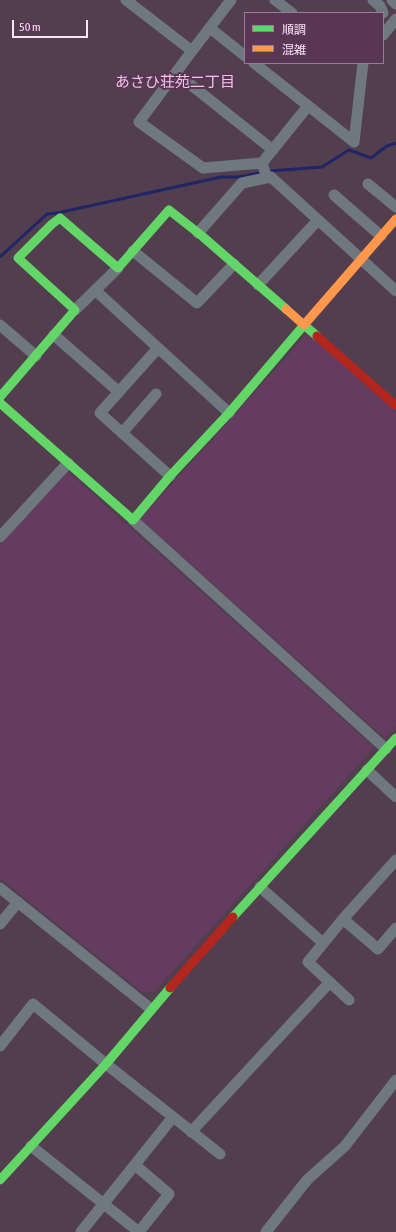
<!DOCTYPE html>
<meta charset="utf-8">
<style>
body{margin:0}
#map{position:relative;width:396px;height:1232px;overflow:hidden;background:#523e4f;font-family:"Asap Condensed","Noto Sans JP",sans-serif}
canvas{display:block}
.legend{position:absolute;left:244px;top:12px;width:140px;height:52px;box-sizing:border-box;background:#5a3655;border:1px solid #9a7b95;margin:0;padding:5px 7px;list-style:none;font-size:12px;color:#fae3f6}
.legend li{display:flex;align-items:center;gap:8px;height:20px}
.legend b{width:20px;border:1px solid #9a7b95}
.scale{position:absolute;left:12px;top:20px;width:76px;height:18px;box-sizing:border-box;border:2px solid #fae3f6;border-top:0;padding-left:5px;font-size:12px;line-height:14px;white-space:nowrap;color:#fae3f6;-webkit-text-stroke:3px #5a3655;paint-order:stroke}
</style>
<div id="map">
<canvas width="396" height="1232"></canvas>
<ul class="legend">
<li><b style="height:5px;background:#63d668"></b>順調</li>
<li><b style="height:5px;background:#ff974d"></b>混雑</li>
</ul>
<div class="scale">50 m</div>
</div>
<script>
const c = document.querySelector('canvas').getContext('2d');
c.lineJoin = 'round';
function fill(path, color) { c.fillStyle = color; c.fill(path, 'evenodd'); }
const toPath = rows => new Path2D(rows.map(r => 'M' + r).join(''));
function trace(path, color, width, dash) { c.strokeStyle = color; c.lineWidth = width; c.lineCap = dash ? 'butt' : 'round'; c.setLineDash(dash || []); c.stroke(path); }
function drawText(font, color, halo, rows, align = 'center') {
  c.font = font + ' "Asap Condensed","Noto Sans JP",sans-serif'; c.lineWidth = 4; c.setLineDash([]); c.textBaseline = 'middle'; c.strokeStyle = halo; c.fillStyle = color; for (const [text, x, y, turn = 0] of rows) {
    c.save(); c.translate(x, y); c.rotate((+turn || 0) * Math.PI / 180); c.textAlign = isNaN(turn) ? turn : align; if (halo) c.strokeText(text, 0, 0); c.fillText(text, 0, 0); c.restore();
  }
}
fill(toPath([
 [308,333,396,412,396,726,385,738,140,519],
 [67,471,374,747,154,992,142,992,0,878,0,545]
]), '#643c5f');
trace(toPath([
 [0,257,47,214,57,213,221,177,238,177,270,171,322,167,349,150,371,158,387,146,396,143]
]), '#1f2566', 3);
trace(toPath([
 [126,0,192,51,231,0],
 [275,0,292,13],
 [373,0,380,6,383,13],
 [392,0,396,4],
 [210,28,245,56],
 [383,35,396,19],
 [192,51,139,122,203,168,262,163,267,178],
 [254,63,354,142,363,63],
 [176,73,273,150],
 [262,163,308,106],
 [368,184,396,207],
 [334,195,381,236],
 [198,233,242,183,271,177,396,291],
 [133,251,197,303,234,264],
 [258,285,318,220],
 [95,290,229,413],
 [75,310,118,268],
 [0,325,36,356],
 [54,335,119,392],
 [158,348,100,413,170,476],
 [122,433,156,394],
 [133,520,386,749],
 [0,537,68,463],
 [367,770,396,797],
 [396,860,343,919,378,949,396,928],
 [260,887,323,943],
 [0,888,151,1009],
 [343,919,308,962,349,1000],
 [0,924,18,902],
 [0,1046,33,1004,106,1064,220,1154],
 [191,1132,330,982],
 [31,1146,139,1232],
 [135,1165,169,1194,139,1232],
 [81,1232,173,1117],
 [266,1232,307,1180,345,1146,396,1080]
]), '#6f787e', 11);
trace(toPath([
 [0,397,75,310,18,258,52,224,60,218,118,268,169,210,202,236,286,309],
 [0,403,133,520,170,476,229,413,304,325,317,336],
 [233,917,396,738],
 [0,1180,106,1064,170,988]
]), '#63d668', 9);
trace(toPath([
 [286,309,304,325,396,219]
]), '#ff974d', 9);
trace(toPath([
 [317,336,396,406],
 [170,988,233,917]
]), '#b3261e', 9);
drawText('15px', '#f0c4e9', '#5a3655', [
 ["あさひ荘苑二丁目",175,82]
]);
</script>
